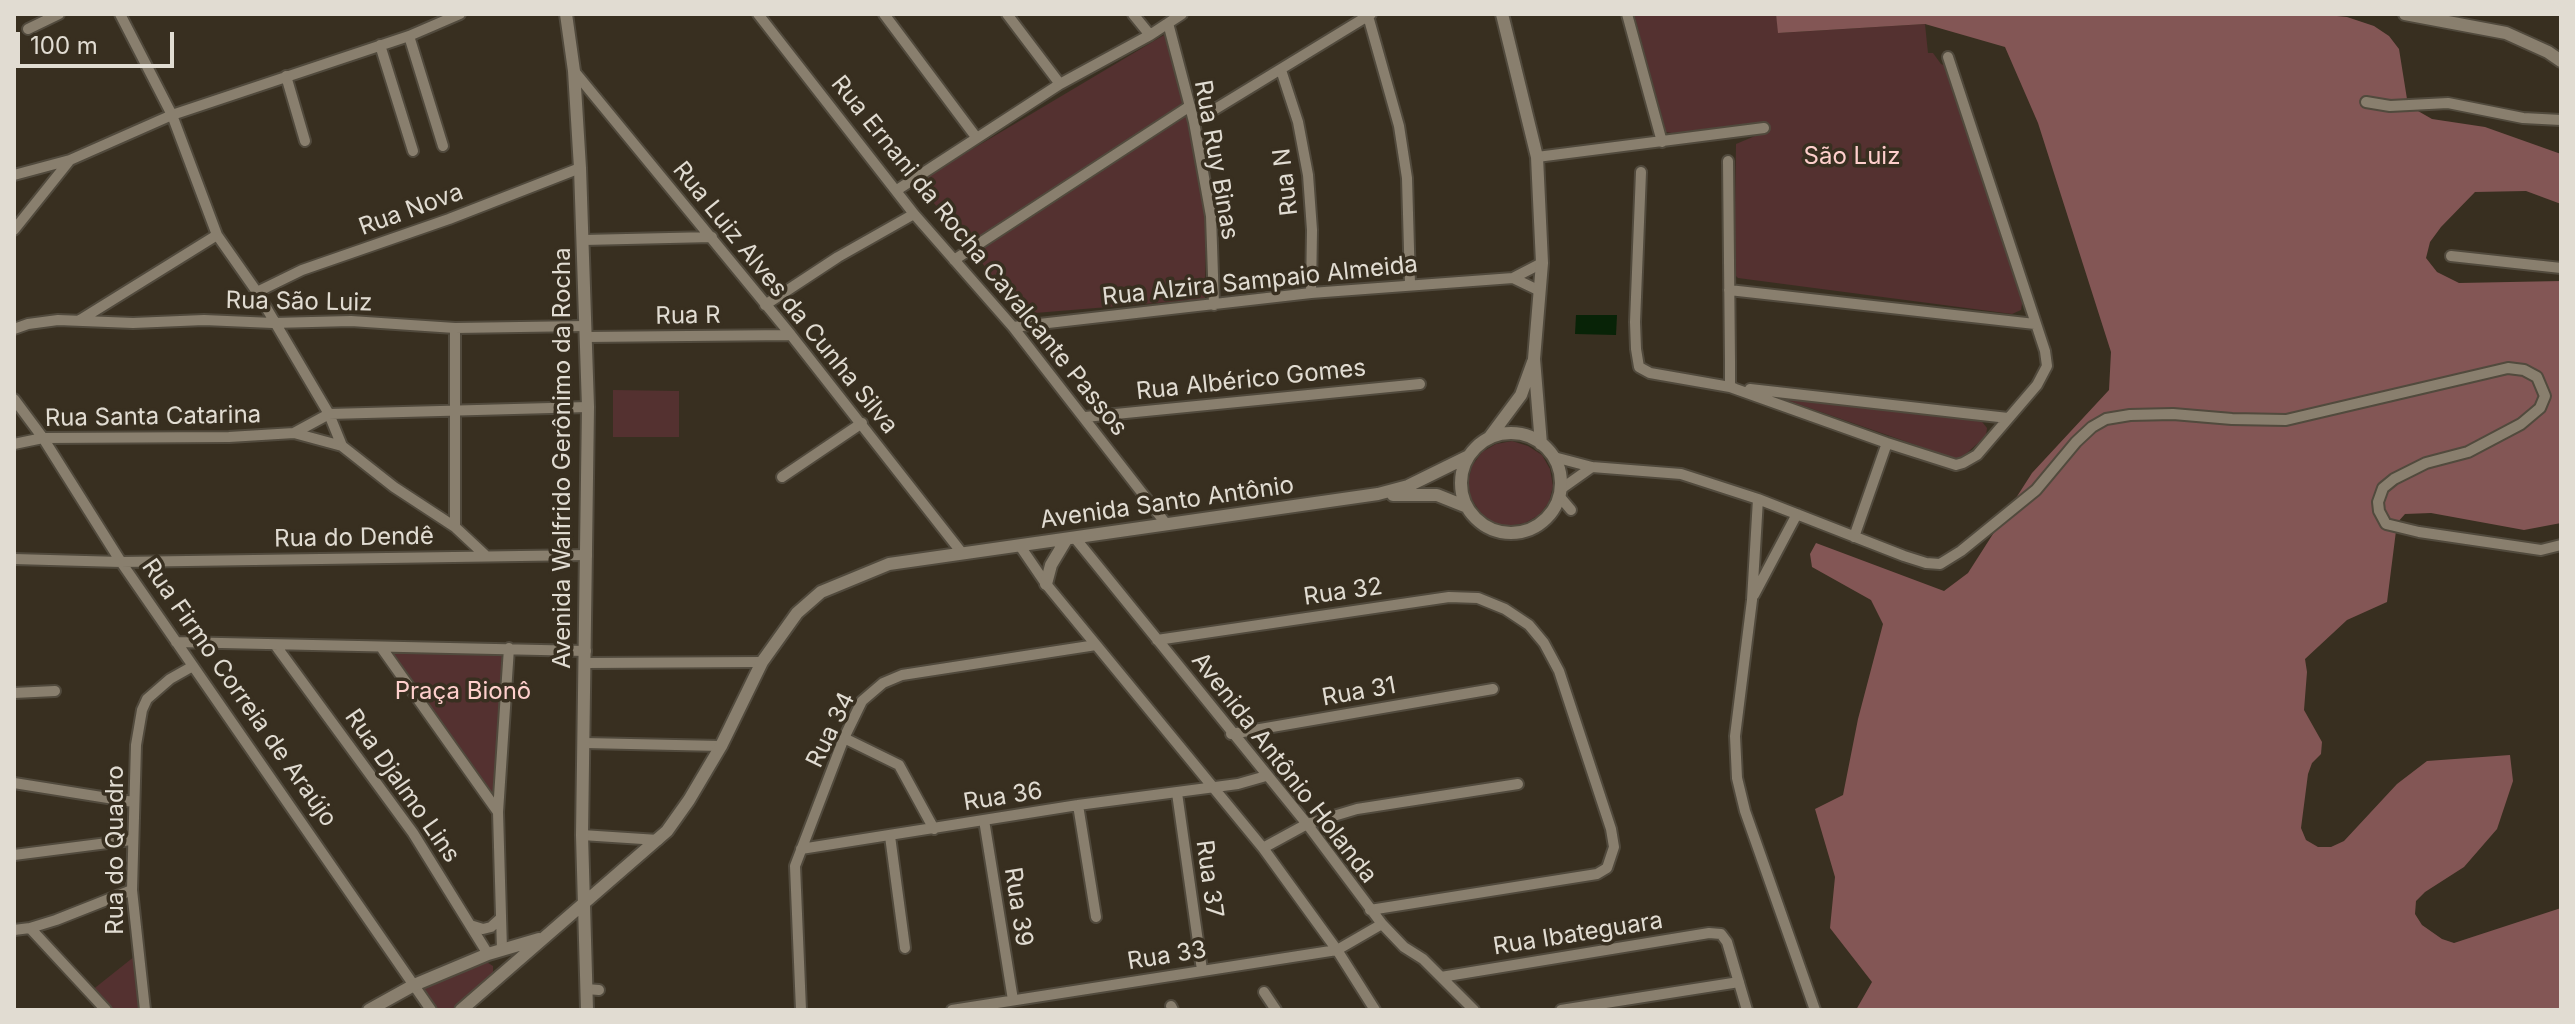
<!DOCTYPE html>
<meta charset="utf-8">
<style>
body{margin:0}
#map{position:relative;width:2575px;height:1024px;overflow:hidden;background:#382f20;font-family:Inter,sans-serif}
canvas{display:block}
.frame{position:absolute;inset:0;border:16px solid #e1dcd2;pointer-events:none}
.scale{position:absolute;left:16px;top:32px;width:158px;height:36px;box-sizing:border-box;border:4px solid #e1dcd2;border-top:0;padding-left:10px;font-size:24px;line-height:28px;white-space:nowrap;color:#e1dcd2;-webkit-text-stroke:6px #382f20;paint-order:stroke}
</style>
<div id="map">
<canvas width="2575" height="1024"></canvas>
<div class="frame"></div>
<div class="scale">100 m</div>
</div>
<script>
const c = document.querySelector('canvas').getContext('2d');
c.lineJoin = 'round';
function fill(path, color) { c.fillStyle = color; c.fill(path, 'evenodd'); }
const toPath = rows => new Path2D(rows.map(r => 'M' + r).join(''));
function trace(path, color, width, dash) { c.strokeStyle = color; c.lineWidth = width; c.lineCap = dash ? 'butt' : 'round'; c.setLineDash(dash || []); c.stroke(path); }
function drawText(font, color, halo, rows, align = 'center') {
  c.font = font + ' Inter,sans-serif'; c.lineWidth = 7; c.setLineDash([]); c.textBaseline = 'middle'; c.strokeStyle = halo; c.fillStyle = color; for (const [text, x, y, turn = 0] of rows) {
    c.save(); c.translate(x, y); c.rotate((+turn || 0) * Math.PI / 180); c.textAlign = isNaN(turn) ? turn : align; if (halo) c.strokeText(text, 0, 0); c.fillText(text, 0, 0); c.restore();
  }
}
fill(toPath([
 [1634,14,1776,14,1779,33,1925,24,1928,53,1933,53,1941,64,1948,67,2023,298,2021,310,2012,314,1738,278,1734,274,1736,144,1762,133,1764,128,1761,122,1672,133,1666,132],
 [1164,35,1181,79,1206,219,1205,299,1023,314,917,182],
 [613,390,679,391,679,437,613,437],
 [1775,396,1979,418,1987,428,1986,436,1959,460],
 [1512,441,1528,446,1542,455,1550,469,1553,486,1549,502,1539,515,1525,523,1508,526,1486,521,1471,498,1468,482,1472,466,1482,452,1496,444],
 [391,651,502,653,497,805,471,767],
 [135,956,144,1010,113,1010,91,991],
 [485,961,493,966,493,979,457,1010,435,1010,419,988]
]), '#543130');
fill(toPath([
 [1776,14,2317,14,2347,17,2374,26,2389,36,2399,49,2407,99,2411,107,2432,119,2485,127,2561,154,2561,204,2526,191,2475,192,2441,227,2430,242,2426,258,2437,272,2459,283,2561,281,2561,523,2524,530,2431,513,2405,514,2397,523,2387,602,2347,620,2305,659,2307,672,2304,710,2322,742,2321,754,2312,763,2308,774,2301,828,2306,840,2318,847,2331,847,2344,841,2397,784,2427,761,2510,755,2513,781,2497,829,2464,867,2425,892,2416,901,2415,914,2422,925,2442,939,2454,943,2561,908,2561,1010,1856,1010,1872,982,1830,928,1835,877,1815,809,1843,795,1858,719,1883,624,1871,600,1812,567,1810,554,1816,543,1944,591,1968,573,2032,473,2109,390,2111,352,2038,123,2005,47,1925,24,1778,33]
]), '#835655');
fill(toPath([
 [1576,315,1617,315,1616,335,1575,334]
]), '#082307');
const minor = toPath([
 [120,14,172,115,217,235,257,292,329,414,342,446,394,487,455,527],
 [758,14,914,214,1013,327,1167,525],
 [884,14,976,137],
 [1007,14,1060,84],
 [1133,14,1150,35],
 [1627,14,1662,142],
 [1368,16,1399,126,1407,178,1410,284],
 [1168,23,1194,122,1211,216,1214,305],
 [28,29,59,14],
 [409,36,443,146],
 [380,45,413,151],
 [1281,70,1298,122,1308,175,1312,230,1311,293],
 [574,71,791,335,962,553],
 [286,76,305,141],
 [2366,102,2390,106,2448,103,2523,118,2561,120],
 [1194,122,1371,14],
 [1537,157,1764,128],
 [1728,161,1730,361,1730,387,1734,388],
 [1641,172,1635,322,1636,349,1639,367,1650,373,1730,387,1887,443,1956,465,1963,463,1977,455,2037,385,2047,366,2045,351,1948,57],
 [14,175,70,160,172,115,409,36,460,14],
 [897,190,1060,84,1150,35,1182,14],
 [14,230,70,160],
 [584,240,712,237],
 [2451,256,2561,268],
 [954,260,1190,106],
 [1513,278,1540,291],
 [1729,290,2035,324],
 [257,292,302,270,449,219,580,168],
 [765,305,838,257,914,214],
 [80,320,217,235],
 [1013,327,1311,293,1513,278,1542,263],
 [455,328,455,527,486,556],
 [14,329,28,324,58,320,133,323,204,320,273,323,351,321,455,328,585,326],
 [586,337,791,335],
 [1750,389,2008,418],
 [14,399,43,438,121,562,431,1010],
 [1085,417,1420,384],
 [294,433,329,414,588,407],
 [14,444,43,438,229,437,294,433,342,446],
 [1554,457,1592,467,1681,474,1758,499,1904,556,1926,563,1940,564,1961,551,2036,490,2076,442,2092,427,2106,419,2130,415,2173,414,2232,419,2286,420,2508,368,2524,370,2537,377,2545,396,2540,408,2521,424,2468,452,2426,463,2394,479,2383,488,2378,502,2379,511,2386,524,2419,532,2541,550,2561,545],
 [782,477,862,423],
 [1561,489,1592,467],
 [1560,497,1571,510],
 [1758,499,1752,600,1735,736,1737,778,1745,811,1815,1010],
 [1854,537,1887,443],
 [1075,538,1307,824,1382,924,1404,947,1423,959,1474,1010],
 [1020,546,1046,584,1263,848,1337,950,1375,1010],
 [14,559,121,562,587,555],
 [1754,595,1797,514],
 [1157,640,1449,597,1478,598,1505,609,1529,625,1544,643,1559,671,1611,829,1614,847,1607,868,1597,874,1370,910],
 [176,642,586,651],
 [276,646,413,833,488,954],
 [381,647,498,812],
 [586,663,762,662],
 [14,693,55,691],
 [1231,734,1493,689],
 [844,738,899,765,934,829],
 [585,743,721,746],
 [14,783,133,802],
 [1177,793,1202,970],
 [1078,805,1096,917],
 [984,820,1013,1000],
 [582,835,658,840],
 [890,836,905,948],
 [1263,848,1307,824,1357,809,1518,784],
 [801,849,1078,805,1238,784,1266,776],
 [14,855,131,840],
 [470,925,483,929,491,927,501,918],
 [30,928,106,1010],
 [14,930,30,928,56,920,132,890],
 [502,950,498,812,509,648],
 [1441,977,1709,933,1721,934,1727,942,1747,1010],
 [586,989,599,990],
 [1264,992,1276,1010],
 [1171,1006,1173,1010],
 [145,1010,132,890,136,745,142,710,147,699,170,679,193,666],
 [801,1010,795,866,844,738,862,701,883,683,902,675,1096,645],
 [952,1010,1337,950,1382,924],
 [1561,1010,1739,982]
]);
const tertiary = toPath([
 [566,14,574,71,580,168,588,407,582,835,587,1010],
 [1502,14,1537,157,1542,263,1534,359,1541,444],
 [2405,14,2506,33,2548,52,2561,61],
 '1461 483a50 50 0 1 1 100 0a50 50 0 1 1-100 0Z',
 [1489,438,1521,395,1533,362],
 [1393,495,1437,495,1467,507],
 [1046,584,1051,565,1066,540],
 [369,1010,414,985,488,954,539,939],
 [461,1010,667,831,689,800,721,746,762,662,797,613,821,592,889,564,1378,494,1408,486,1469,456]
]);
trace(minor, '#514a3d', 14);
trace(tertiary, '#514a3d', 16);
trace(minor, '#897f6e', 10);
trace(tertiary, '#897f6e', 12);
drawText('24px', '#fecfcc', '#382f20', [
 ["São Luiz",1852,157],
 ["Praça Bionô",463,692]
]);
drawText('24px', '#e1dcd2', '#382f20', [
 ["Rua Ruy Binas",1216,160,80],
 ["Rua N",1286,182,-97],
 ["Rua Nova",411,210,-20],
 ["Rua Ernani da Rocha Cavalcante Passos",979,256,51],
 ["Rua Alzira Sampaio Almeida",1260,281,-6],
 ["Rua Luiz Alves da Cunha Silva",785,298,51],
 ["Rua São Luiz",299,302,1],
 ["Rua R",688,316,-1],
 ["Rua Albérico Gomes",1251,380,-6],
 ["Rua Santa Catarina",153,417,-1],
 ["Avenida Walfrido Gerônimo da Rocha",563,458,-90],
 ["Avenida Santo Antônio",1167,503,-8],
 ["Rua do Dendê",354,538,-1],
 ["Rua 32",1343,592,-8],
 ["Rua 31",1359,692,-10],
 ["Rua Firmo Correia de Araújo",239,693,55],
 ["Rua 34",831,730,-64],
 ["Avenida Antônio Holanda",1284,768,52],
 ["Rua Djalmo Lins",402,786,55],
 ["Rua 36",1003,797,-9],
 ["Rua do Quadro",116,850,-90],
 ["Rua 37",1209,879,82],
 ["Rua 39",1018,907,81],
 ["Rua Ibateguara",1578,934,-9],
 ["Rua 33",1167,956,-9]
]);
</script>
